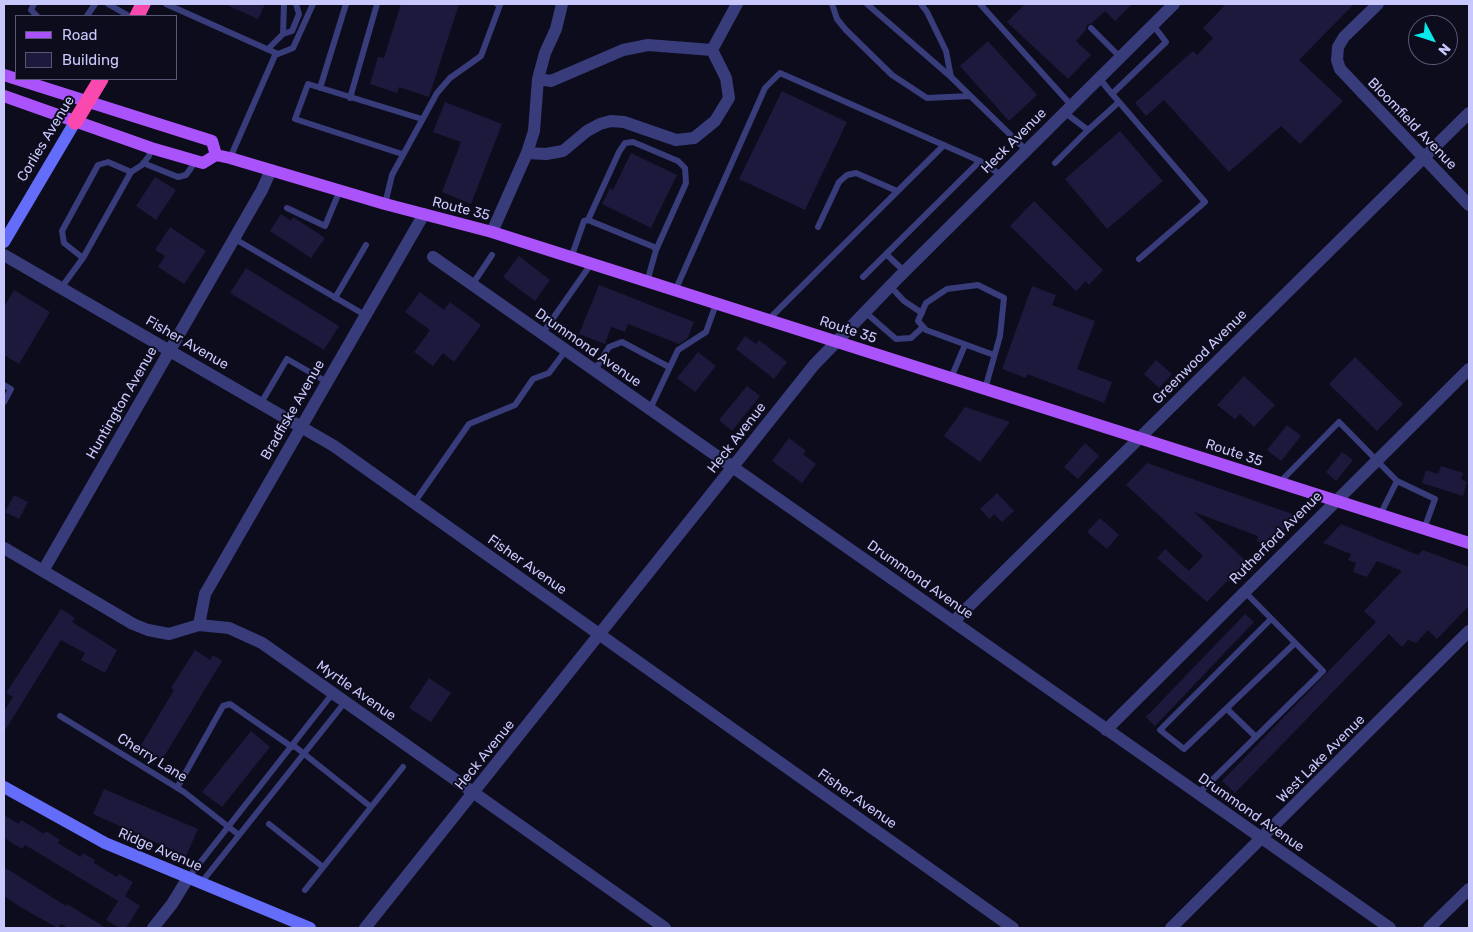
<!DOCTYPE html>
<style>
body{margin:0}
#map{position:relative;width:1473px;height:932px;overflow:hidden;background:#0d0c1c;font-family:Rubik,sans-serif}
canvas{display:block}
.frame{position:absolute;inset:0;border:5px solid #c9c8fd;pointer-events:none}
.legend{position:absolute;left:15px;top:15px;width:162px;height:65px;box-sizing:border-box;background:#0d0c1c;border:1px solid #585776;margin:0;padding:6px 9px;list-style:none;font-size:15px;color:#c9c8fd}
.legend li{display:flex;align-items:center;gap:10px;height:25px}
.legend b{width:25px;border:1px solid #585776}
.north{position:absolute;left:1408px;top:15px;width:50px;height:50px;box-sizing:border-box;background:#0d0c1c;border:1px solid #585776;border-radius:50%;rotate:130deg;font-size:14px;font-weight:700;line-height:20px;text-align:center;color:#c9c8fd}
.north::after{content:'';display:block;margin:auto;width:18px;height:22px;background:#07e9ea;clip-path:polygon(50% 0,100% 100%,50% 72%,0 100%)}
</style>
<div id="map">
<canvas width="1473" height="932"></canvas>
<div class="frame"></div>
<ul class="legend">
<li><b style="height:6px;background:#ab53fa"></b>Road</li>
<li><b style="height:14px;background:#1c193c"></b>Building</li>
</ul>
<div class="north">N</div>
</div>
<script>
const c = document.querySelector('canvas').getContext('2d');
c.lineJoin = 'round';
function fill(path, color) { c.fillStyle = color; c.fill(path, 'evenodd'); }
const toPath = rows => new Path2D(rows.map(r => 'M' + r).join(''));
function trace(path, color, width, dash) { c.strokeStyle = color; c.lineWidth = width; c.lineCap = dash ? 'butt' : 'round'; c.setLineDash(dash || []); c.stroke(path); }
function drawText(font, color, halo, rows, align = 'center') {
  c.font = font + ' Rubik,sans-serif'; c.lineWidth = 4; c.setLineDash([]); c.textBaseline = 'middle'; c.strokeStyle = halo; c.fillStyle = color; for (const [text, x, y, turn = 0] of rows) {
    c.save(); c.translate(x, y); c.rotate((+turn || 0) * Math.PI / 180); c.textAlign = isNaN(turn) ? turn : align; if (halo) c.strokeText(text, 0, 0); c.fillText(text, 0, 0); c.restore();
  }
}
fill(toPath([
 [225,4,265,4,258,19],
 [401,4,459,4,429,97,399,87,397,93,370,84,378,57,384,58],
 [1025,4,1132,4,1115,21,1105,11,1092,23,1087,25,1086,30,1076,41,1091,55,1068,79,1007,22],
 [1226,4,1354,4,1299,60,1343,101,1300,144,1281,126,1229,172,1164,100,1146,116,1135,103,1193,51,1197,55,1213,38,1203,28],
 [988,41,1037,95,1009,121,960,66],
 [782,91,847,122,805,210,739,179],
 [445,102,502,124,471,204,442,192,461,142,433,132],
 [1120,131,1163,181,1107,229,1065,179],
 [631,153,677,175,651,228,602,204,610,188,613,190],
 [155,177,176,190,156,220,136,206],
 [1034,201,1103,270,1089,285,1086,281,1076,291,1010,226],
 [281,214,291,221,293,217,325,238,311,258,270,231],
 [170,227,206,251,184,284,158,267,165,256,155,250],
 [519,256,550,280,535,301,503,277],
 [246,268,339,326,324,350,230,293],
 [599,285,694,322,688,338,679,344,628,324,625,332,611,327,605,344,579,334],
 [1032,286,1056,295,1052,305,1095,321,1077,369,1112,382,1104,403,1027,374,1026,378,1002,369],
 [14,290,50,312,19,364,4,355,4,307],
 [420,292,444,310,450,302,481,325,454,362,443,353,433,366,414,352,430,330,405,312],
 [745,336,756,344,759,340,787,362,774,379,736,349],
 [698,352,716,366,695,392,677,378],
 [1355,357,1403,404,1377,431,1329,384],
 [1156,360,1172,374,1159,388,1144,374],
 [1244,376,1275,405,1254,427,1240,414,1235,419,1217,405],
 [747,386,760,396,732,431,719,420],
 [965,407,1010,422,980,462,944,436],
 [1287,425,1301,436,1281,461,1267,450],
 [789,438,806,451,803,454,816,464,802,483,772,461],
 [1085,443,1099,456,1078,479,1064,467],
 [1342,452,1353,460,1336,481,1326,472],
 [1147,463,1295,515,1293,521,1270,545,1257,541,1258,536,1194,512,1248,563,1230,582,1228,580,1207,602,1157,558,1165,549,1189,571,1203,556,1126,485],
 [1441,466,1463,473,1461,479,1467,482,1463,496,1422,483,1426,470,1438,474],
 [997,493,1014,511,1002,522,994,514,990,519,980,509],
 [14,495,28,502,19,519,5,512],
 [1100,518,1119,535,1107,549,1087,532],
 [1341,524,1418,555,1423,550,1469,567,1469,606,1437,639,1428,630,1416,643,1408,640,1402,647,1389,634,1235,793,1222,781,1376,622,1364,611,1402,571,1377,561,1367,577,1353,572,1356,563,1348,560,1351,554,1323,543],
 [61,609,75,618,72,622,117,650,105,673,81,660,85,653,61,640,4,732,4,711,13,697,6,693],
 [1245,614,1254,622,1155,726,1146,717],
 [195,650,210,660,213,655,222,661,162,760,140,747,174,690,171,688],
 [429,678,451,693,431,722,409,708],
 [251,731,270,747,222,807,202,792],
 [104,789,198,829,186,856,93,814],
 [4,815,19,824,21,820,44,834,46,831,60,840,58,843,81,857,83,853,95,860,94,863,117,877,119,874,133,882,125,896,140,906,126,928,120,928,106,920,118,901,25,845,22,849,4,838],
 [4,867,66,906,67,904,106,928,69,928,61,924,58,928,22,908,4,896]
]), '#1c193c');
trace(toPath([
 [34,4,31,10,37,16],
 [108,4,129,16],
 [166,4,278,54,293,48,313,4],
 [832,4,837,19,846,30,892,75,927,98,970,96],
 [867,4,951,77,1026,150],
 [921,4,927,12,946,51,951,77],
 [980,4,1071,105],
 [87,16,95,4],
 [1091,28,1120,57],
 [283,34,284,4],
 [268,49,283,34,292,31,299,14,296,4],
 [1099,78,1112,94],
 [320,88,346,4],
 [350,98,377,4],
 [1119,102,1205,202,1139,259],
 [1064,112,1088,130,1119,102,1112,94,1166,42,1153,25],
 [402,154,295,119,308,84,422,119],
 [230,158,276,53],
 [143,163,178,177,186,175,196,161],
 [1055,163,1088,130],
 [385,204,392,175,437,93,450,78,481,56,500,5,497,4],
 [287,208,325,226,340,190],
 [588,220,619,152,625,143,633,142,678,161,685,168,686,183,656,250],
 [818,227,839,182,847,175,856,173,897,191],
 [235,239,365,315],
 [886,254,904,271],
 [83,258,64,243,62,231,98,165,108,162,131,172],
 [571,258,584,221,588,220,654,247,656,250,647,282],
 [863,277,980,161],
 [472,285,492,255],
 [890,286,904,301,922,313],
 [61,288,83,258,131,172,142,165,149,156,151,148],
 [675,291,765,88,780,73,980,161,1001,175],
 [335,298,366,245],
 [865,312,896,339,911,338,923,327],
 [768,320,944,145],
 [542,334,591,264],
 [595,370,609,347,622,342,669,367],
 [951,378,965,345],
 [4,385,11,389,4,402],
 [985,389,1000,336,1004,298,978,285,947,289,926,303,918,321,926,330,994,355],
 [261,403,287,359,327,382],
 [650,409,678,350,706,332,716,304],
 [1279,483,1339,422,1397,481,1435,499,1424,529],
 [414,503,469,424,515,405,533,379,549,373,566,350],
 [1380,515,1397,481],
 [1271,619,1160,730,1184,749,1295,643],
 [1227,709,1256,737],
 [60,716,184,792,239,835],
 [293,745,371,807],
 [177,788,223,706,230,704,292,747],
 [1198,794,1323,671,1244,591],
 [269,824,323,867],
 [188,878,333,693],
 [201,883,345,702],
 [305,890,403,767]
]), '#383c7a', 6);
trace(toPath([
 [1378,4,1344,37,1338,47,1337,60,1340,69,1469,205],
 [538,79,551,81,623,50,648,45,712,50,737,4],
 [527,153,546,154,563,151,587,131,600,124,611,121,624,122,676,140,694,138,715,121,729,98,726,78,712,50],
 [492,232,527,153,534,131,538,79,545,53,556,29,562,4],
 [4,255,334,446,1013,928],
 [433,257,1390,928],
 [4,548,133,624,148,630,169,634,199,625,229,628,262,643,665,928],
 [43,571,262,190,271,170],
 [953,622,1469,113],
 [199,625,205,594,424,214],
 [1106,730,1469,369],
 [153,928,172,904,188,878],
 [365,928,814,365,897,279,1174,4],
 [1171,928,1469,631],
 [1429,928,1469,889]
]), '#383c7a', 12);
trace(toPath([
 [4,242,75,122],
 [4,787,105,843,310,928]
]), '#636dfa', 12);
trace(toPath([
 [4,75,212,141,216,155],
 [4,96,151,148,203,163,216,155,230,158,385,204,492,232,1469,543]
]), '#ab53fa', 12);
trace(toPath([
 [137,16,143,4],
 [75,122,101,79]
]), '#f948ae', 15);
drawText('14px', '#c9c8fd', '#0d0c1c', [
 ["Bloomfield Avenue",1412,124,46],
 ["Corlies Avenue",46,139,-59],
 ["Heck Avenue",1014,141,-45],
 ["Route 35",461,209,14],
 ["Route 35",848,330,18],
 ["Fisher Avenue",187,343,30],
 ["Drummond Avenue",588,348,35],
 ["Greenwood Avenue",1200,357,-45],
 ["Huntington Avenue",122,403,-60],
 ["Bradfiske Avenue",293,410,-60],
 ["Heck Avenue",737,438,-52],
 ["Route 35",1234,453,18],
 ["Rutherford Avenue",1276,538,-45],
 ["Fisher Avenue",527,565,35],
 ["Drummond Avenue",920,580,35],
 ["Myrtle Avenue",356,691,35],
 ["Heck Avenue",485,755,-51],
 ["Cherry Lane",152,758,32],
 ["West Lake Avenue",1321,759,-45],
 ["Fisher Avenue",857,799,35],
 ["Drummond Avenue",1251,813,35],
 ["Ridge Avenue",160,850,23]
]);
</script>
